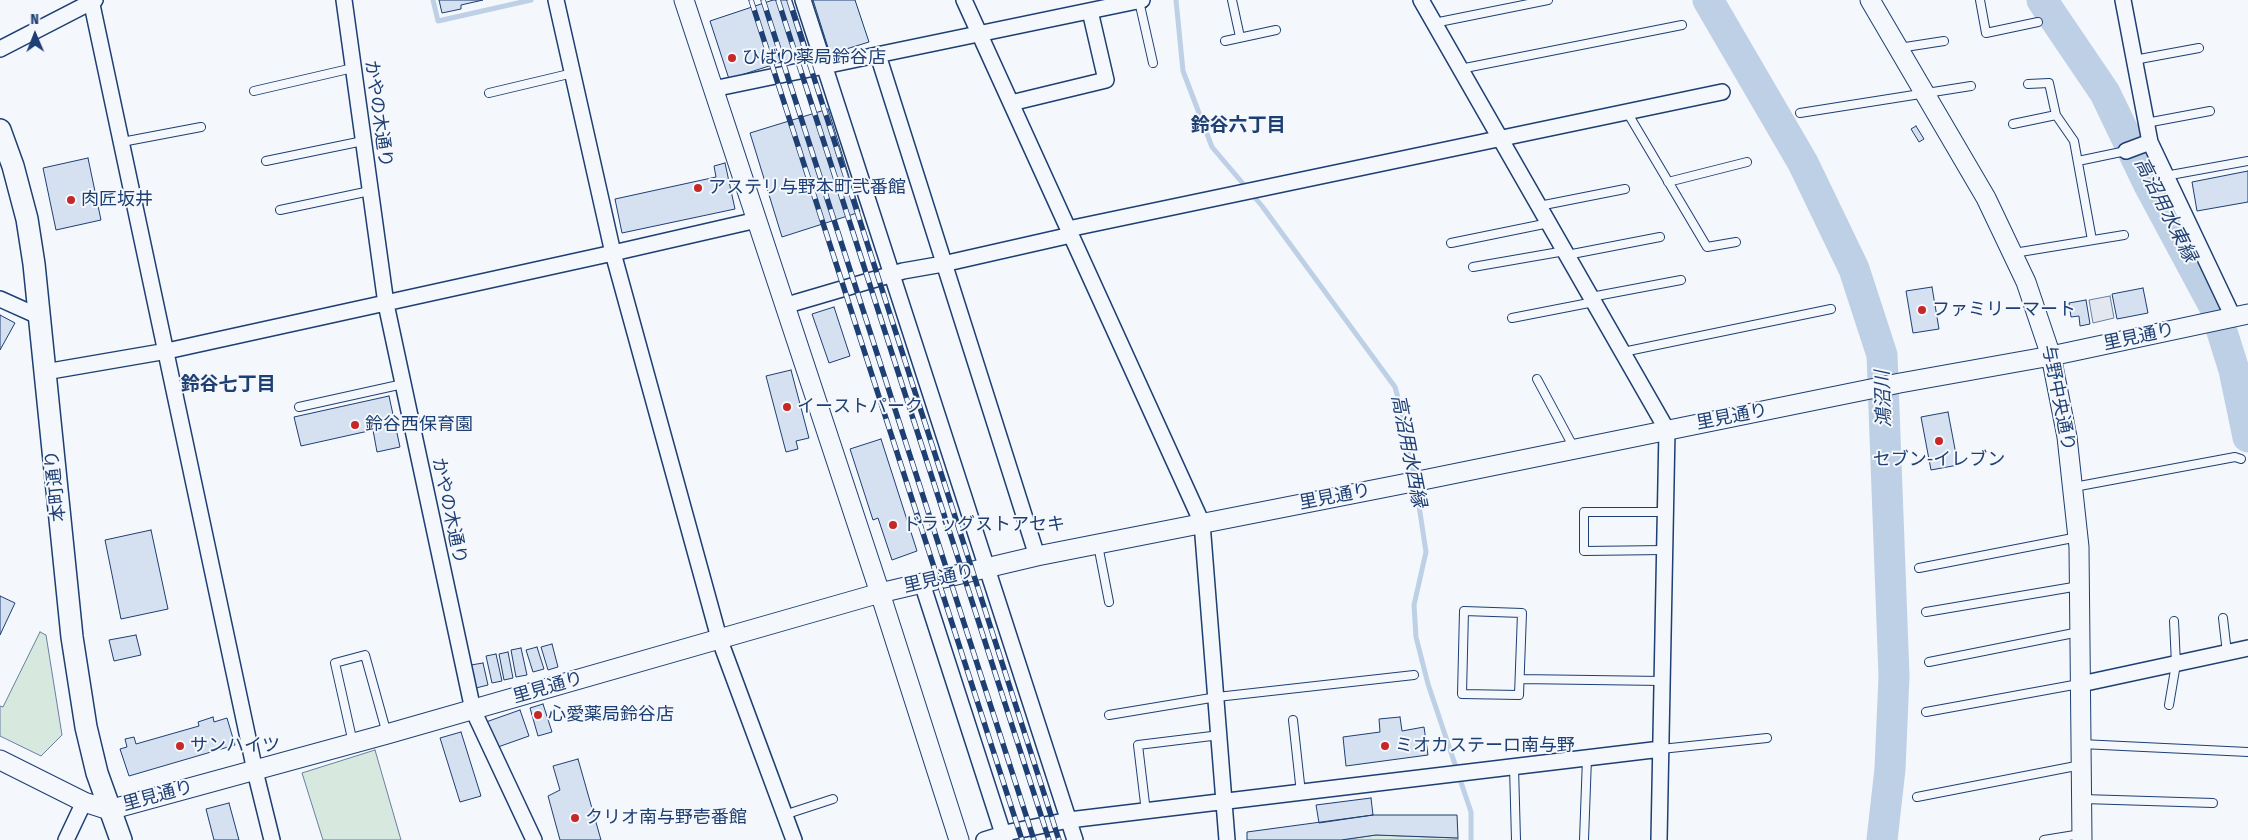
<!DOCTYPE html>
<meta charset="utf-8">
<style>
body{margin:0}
#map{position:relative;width:2248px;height:840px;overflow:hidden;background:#f4f7fb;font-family:"Fira Sans Condensed",sans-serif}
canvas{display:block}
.north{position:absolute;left:10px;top:10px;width:50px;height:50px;-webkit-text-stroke:4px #f4f7fb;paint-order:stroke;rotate:359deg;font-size:14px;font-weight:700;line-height:20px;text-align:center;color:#1d3f73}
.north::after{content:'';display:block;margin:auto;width:18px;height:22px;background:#1d3f73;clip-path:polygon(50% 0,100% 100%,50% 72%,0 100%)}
</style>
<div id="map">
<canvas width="2248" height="840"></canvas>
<div class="north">N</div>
</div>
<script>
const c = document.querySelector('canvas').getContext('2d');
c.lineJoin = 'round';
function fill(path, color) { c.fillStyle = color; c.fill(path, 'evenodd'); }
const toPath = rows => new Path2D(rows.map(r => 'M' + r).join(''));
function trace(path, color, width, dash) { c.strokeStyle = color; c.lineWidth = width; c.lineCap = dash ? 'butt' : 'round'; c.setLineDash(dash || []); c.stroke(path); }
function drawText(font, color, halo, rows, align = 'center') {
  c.font = font + ' "Fira Sans Condensed","Noto Sans JP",sans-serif'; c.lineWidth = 4; c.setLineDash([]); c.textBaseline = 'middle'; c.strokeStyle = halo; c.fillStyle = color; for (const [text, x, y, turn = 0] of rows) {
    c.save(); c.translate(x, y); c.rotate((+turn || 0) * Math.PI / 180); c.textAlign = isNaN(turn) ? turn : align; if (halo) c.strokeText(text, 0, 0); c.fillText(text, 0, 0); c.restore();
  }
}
const green = toPath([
 [40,632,46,635,62,735,41,756,0,736,0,706,3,707,40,632],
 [375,750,401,840,323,840,302,773,375,750],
 [1376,835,1458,838,1458,840,1341,840,1376,835]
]);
fill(green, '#d7e8df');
trace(green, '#687fa3', 1);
const parking = toPath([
 [2110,296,2114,318,2093,323,2089,300,2110,296]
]);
fill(parking, '#e3e8f0');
trace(parking, '#687fa3', 1);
trace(toPath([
 [433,0,438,21,531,0],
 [1176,0,1183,71,1212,147,1262,206,1395,387,1407,431,1414,477],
 [1416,486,1426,552,1414,605,1416,637,1428,684,1471,812,1471,840]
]), '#bed0e5', 5);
trace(toPath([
 [1708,0,1803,163,1854,269,1882,355,1894,676,1890,769,1882,840],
 [2042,0,2105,93,2149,185,2214,306,2234,370,2248,437]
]), '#bed0e5', 31);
const building = toPath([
 [439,0,483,0,461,5,461,9,442,13,439,0],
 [773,0,792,0,809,53,729,79,710,21,773,0],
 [813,0,855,0,869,42,830,54,813,0],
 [828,109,860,212,782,237,750,133,828,109],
 [1916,126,1924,139,1919,142,1911,129,1916,126],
 [88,158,101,220,56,230,43,168,88,158],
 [725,163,735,209,622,233,615,199,716,177,714,166,725,163],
 [2248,171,2248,202,2197,211,2192,182,2248,171],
 [1932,287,1939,329,1913,333,1906,291,1932,287],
 [2143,288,2148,313,2117,319,2112,294,2143,288],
 [2086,300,2090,324,2080,326,2079,316,2071,317,2069,303,2086,300],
 [834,307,850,356,829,363,812,314,834,307],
 [0,315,15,323,0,350,0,315],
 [791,370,809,438,796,441,798,449,786,452,766,376,791,370],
 [389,396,400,447,377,452,373,430,301,446,294,417,389,396],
 [1948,412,1958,465,1931,470,1921,417,1948,412],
 [881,439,917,551,892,560,878,518,873,520,850,449,881,439],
 [151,530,168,609,121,619,105,540,151,530],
 [0,596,15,603,0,635,0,596],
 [136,635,141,655,114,661,109,640,136,635],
 [552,644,558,667,548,670,541,647,552,644],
 [537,647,544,669,533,672,526,650,537,647],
 [521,648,527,675,516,677,511,650,521,648],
 [508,652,513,678,504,680,499,654,508,652],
 [496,654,502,681,492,683,486,656,496,654],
 [483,663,488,685,476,688,471,665,483,663],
 [543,704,552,732,538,736,530,708,543,704],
 [520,710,529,736,498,747,486,722,520,710],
 [213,717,214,722,227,718,235,745,129,776,120,749,127,747,125,739,134,737,136,744,199,726,198,722,213,717],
 [1400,717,1402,731,1424,727,1428,755,1346,766,1343,737,1380,732,1379,719,1400,717],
 [461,732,481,796,460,802,440,738,461,732],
 [578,759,601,840,560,840,548,796,560,790,553,766,578,759],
 [1371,798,1373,815,1319,823,1316,805,1371,798],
 [229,803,239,840,214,840,206,809,229,803],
 [1373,815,1457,815,1458,838,1376,835,1341,840,1247,840,1247,832,1373,815]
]);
fill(building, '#d5e0f0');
trace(building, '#1d3f73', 1);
const service = toPath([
 [1232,0,1240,37],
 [1980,0,1986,33,2038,22],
 [1139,1,1153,63],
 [1434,23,1548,0],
 [1225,41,1276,30],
 [1899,48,1944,41],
 [2134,60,2199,48],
 [1460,69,1682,25],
 [2028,84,2049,83,2056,115,2074,141,2092,240],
 [254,91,353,68],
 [489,93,573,73],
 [1627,112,1707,247,1736,242],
 [1800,113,1971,86],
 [2146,123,2210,111],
 [2013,124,2056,115],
 [122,142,201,127],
 [266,161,363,141],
 [2078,161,2126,151],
 [2165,176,2248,161],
 [1668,182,1747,162],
 [1539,206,1625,189],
 [280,210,370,191],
 [1451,243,1549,223],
 [2014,253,2124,235],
 [1567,255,1660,237],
 [1473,267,1565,251],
 [1591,297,1681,280],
 [1512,318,1594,302],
 [1623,352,1831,309],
 [1537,379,1574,448],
 [299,407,403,384],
 [2074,487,2235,457,2241,459],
 [1098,545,1109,602],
 [1665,550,1584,551,1584,512,1666,512],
 [1919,568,2078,537],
 [1464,611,1522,613,1519,695,1462,694,1464,611],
 [1926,612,2079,586],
 [2223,618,2227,653],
 [1929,662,2079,632],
 [1520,679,1662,681],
 [2169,705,2176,664,2174,621],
 [1926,712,2079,684],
 [1109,715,1217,697,1414,675],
 [1293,720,1301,793],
 [353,743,335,663,365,655,387,734],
 [2081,744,2248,752],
 [1661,749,1767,738],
 [1514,767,1516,840],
 [1917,797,2081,765],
 [2083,799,2213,803],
 [1146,812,1138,745,1220,735],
 [784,815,833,799],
 [1584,840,1587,758],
 [2044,840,2081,834]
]);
const minor = toPath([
 [91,0,255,771,272,840],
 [344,0,386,304,473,710,534,840],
 [556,0,613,253,719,638,794,840],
 [803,0,1075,840],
 [964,0,1202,523,1227,840],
 [1421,0,1667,430,1659,840],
 [2123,0,2150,142,2233,317],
 [0,49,95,0],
 [878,55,1037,556],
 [713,89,1142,0],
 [1011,103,1106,80,1090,11],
 [2126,151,2150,142],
 [1068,229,1722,92],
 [0,299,38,316],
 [784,306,903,271,943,264,1071,235],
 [45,372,167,351,613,253,757,220],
 [922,583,1005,840],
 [2081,684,2248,648],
 [66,840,84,802],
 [984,840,1010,832,1069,820,1661,749]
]);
const tertiary = toPath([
 [684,0,880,593,959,840],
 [1870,0,1986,198,2026,282,2051,356,2067,437,2079,547,2082,840],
 [0,760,84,802,109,810,387,734,880,593,1037,556,1423,480,1900,383,2051,356,2248,314]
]);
const secondary = toPath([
 [0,130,13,166,27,219,34,264,72,637,86,727,97,773,121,840]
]);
trace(service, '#1d3f73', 10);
trace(minor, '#1d3f73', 18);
trace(tertiary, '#1d3f73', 21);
trace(secondary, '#1d3f73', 24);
trace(service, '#f4f7fb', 8);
trace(minor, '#f4f7fb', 15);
trace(tertiary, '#f4f7fb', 19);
trace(secondary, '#f4f7fb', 21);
const rail = toPath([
 [751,0,1022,840],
 [763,0,1034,840],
 [778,0,1049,840],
 [789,0,1059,840]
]);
trace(rail, '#1d3f73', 5.5);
trace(rail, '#f4f7fb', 4, [11]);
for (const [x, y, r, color] of [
 [732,58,5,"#c62828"],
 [698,188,5,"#c62828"],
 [71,200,5,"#c62828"],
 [1922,310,5,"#c62828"],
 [787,407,5,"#c62828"],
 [355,425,5,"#c62828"],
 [1939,441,5,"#c62828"],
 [893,525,5,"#c62828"],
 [538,715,5,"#c62828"],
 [180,746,5,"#c62828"],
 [1385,746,5,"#c62828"],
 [575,818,5,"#c62828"]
]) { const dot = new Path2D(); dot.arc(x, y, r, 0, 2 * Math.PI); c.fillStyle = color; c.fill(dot); trace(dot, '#f4f7fb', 2); }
drawText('18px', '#1d3f73', '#f4f7fb', [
 ["ひばり薬局鈴谷店",742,58],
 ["アステリ与野本町弐番館",708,188],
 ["肉匠坂井",81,200],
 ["ファミリーマート",1932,310],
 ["イーストパーク",797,407],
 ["鈴谷西保育園",365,425],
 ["セブン-イレブン",1939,460,"center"],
 ["ドラッグストアセキ",903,525],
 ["心愛薬局鈴谷店",548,715],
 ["サンハイツ",190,746],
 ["ミオカステーロ南与野",1395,746],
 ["クリオ南与野壱番館",585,818]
], 'left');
drawText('18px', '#1d3f73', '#f4f7fb', [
 ["かやの木通り",378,114,82],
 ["里見通り",2139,337,-12],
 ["与野中央通り",2058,398,79],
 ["里見通り",1732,417,-11],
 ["本町通り",56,486,-96],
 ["里見通り",1335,497,-11],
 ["かやの木通り",449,511,78],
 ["里見通り",939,579,-13],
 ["里見通り",548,688,-16],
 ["里見通り",158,796,-15]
]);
drawText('bold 19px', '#1d3f73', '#f4f7fb', [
 ["鈴谷六丁目",1238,126],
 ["鈴谷七丁目",228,385]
]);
drawText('italic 19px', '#1d3f73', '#f4f7fb', [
 ["高沼用水東縁",2165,210,63],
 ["鴻沼川",1884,399,-92],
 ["高沼用水西縁",1408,451,79]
]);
</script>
